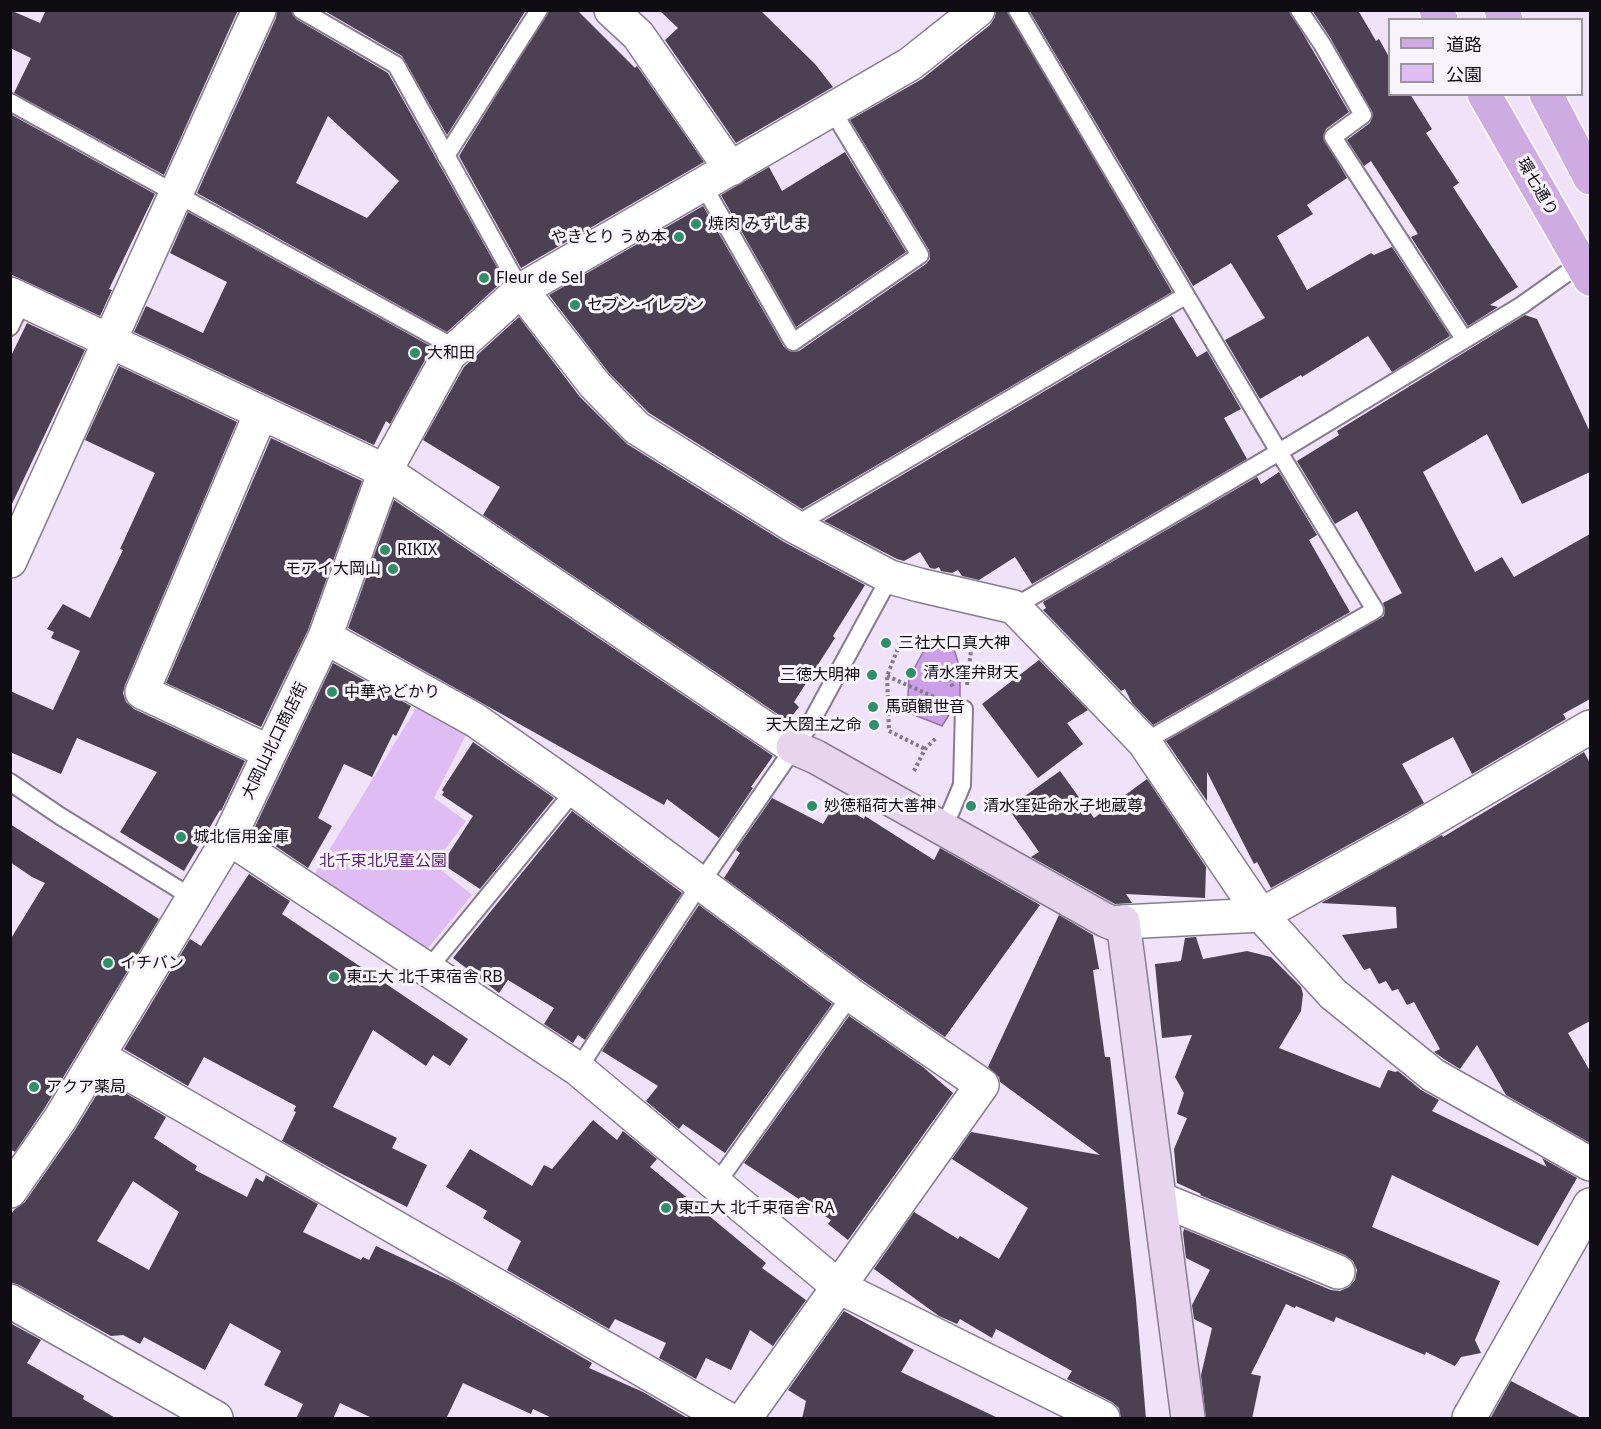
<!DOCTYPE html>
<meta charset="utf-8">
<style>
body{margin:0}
#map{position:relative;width:1601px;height:1429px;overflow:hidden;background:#f0e3f9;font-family:"Noto Sans","Noto Sans JP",sans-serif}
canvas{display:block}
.frame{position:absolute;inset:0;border:12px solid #0f0b12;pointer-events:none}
.legend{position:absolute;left:1388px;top:18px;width:195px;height:78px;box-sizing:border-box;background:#f9f3fc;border:2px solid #9b969e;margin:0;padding:8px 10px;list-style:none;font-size:18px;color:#0f0b12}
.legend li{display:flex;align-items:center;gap:12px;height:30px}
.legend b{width:30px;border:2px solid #9b969e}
</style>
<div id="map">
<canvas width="1601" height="1429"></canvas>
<div class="frame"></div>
<ul class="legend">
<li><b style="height:8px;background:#ceace1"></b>道路</li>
<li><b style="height:16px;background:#e0bcf5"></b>公園</li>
</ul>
</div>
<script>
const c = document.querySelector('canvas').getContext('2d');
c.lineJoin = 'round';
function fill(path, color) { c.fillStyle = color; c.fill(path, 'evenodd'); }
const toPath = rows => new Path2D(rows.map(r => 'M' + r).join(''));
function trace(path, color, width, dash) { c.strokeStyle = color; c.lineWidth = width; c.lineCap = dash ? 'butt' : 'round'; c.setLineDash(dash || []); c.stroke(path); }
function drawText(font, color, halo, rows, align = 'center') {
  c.font = font + ' "Noto Sans","Noto Sans JP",sans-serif'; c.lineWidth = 6; c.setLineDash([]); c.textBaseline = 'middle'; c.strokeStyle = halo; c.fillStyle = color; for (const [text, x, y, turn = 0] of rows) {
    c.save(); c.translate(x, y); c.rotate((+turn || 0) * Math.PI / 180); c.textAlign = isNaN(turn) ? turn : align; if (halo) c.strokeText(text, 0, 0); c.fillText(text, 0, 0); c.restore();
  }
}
fill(toPath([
 [420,702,470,727,434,798,466,821,434,864,472,895,424,953,312,878]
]), '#e0bcf5');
const water = toPath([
 [927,645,954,649,960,669,960,697,942,726,907,712,909,678,927,645]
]);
fill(water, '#cd9ee8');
trace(water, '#9472a8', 1.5);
fill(toPath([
 [10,10,40,23,46,10,238,10,164,175,14,93,31,58,10,48],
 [277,10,291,10,296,19,388,73,504,280,447,332,197,193,276,18],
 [328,116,399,181,367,218,296,183],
 [323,10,526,10,447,135,402,56],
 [549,10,577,10,635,68,637,66,704,162,521,268,459,156],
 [659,10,760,10,815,64,833,87,736,143,665,40,678,28],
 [996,10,1007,10,1172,292,802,509,649,413,609,373,549,295,703,206,784,347,793,352,799,351,926,264,930,259,929,250,850,120,922,79,990,25,995,17],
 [1029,10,1289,10,1349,112,1326,129,1323,137,1347,178,1307,205,1313,214,1277,236,1307,290,1371,253,1374,255,1392,247,1450,336,1392,372,1368,336,1302,377,1301,375,1260,399,1225,340,1265,318,1231,263,1193,286],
 [1312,10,1358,10,1376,41,1379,39,1389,57,1389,94,1410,94,1432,129,1426,133,1459,183,1453,187,1518,287,1490,305,1498,307,1468,326,1411,237,1418,234,1371,161,1364,166,1347,140,1370,123,1373,114,1331,39],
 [10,114,155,194,109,289,112,290,100,316,10,274],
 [845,152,906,252,796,327,721,195,769,167,782,191],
 [188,212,432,347,390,424,386,421,374,445,134,332,146,306,203,333,227,282,170,253],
 [1525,315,1537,319,1590,432,1590,472,1522,504,1487,434,1423,472,1475,572,1502,557,1514,577,1590,534,1590,699,1563,714,1566,719,1472,774,1453,737,1402,764,1424,803,1271,888,1257,862,1254,864,1207,772,1207,801,1166,741,1384,616,1385,609,1383,603,1402,593,1357,511,1335,524,1297,461,1339,435,1337,431],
 [1172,316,1197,357,1207,351,1241,409,1224,418,1247,459,1032,584,1015,557,979,580,962,576,958,570,952,573,941,571,939,567,935,569,930,568,920,552,904,561,897,559,824,521],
 [519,317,580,397,627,444,784,542,865,585,833,636,835,638,794,702,799,707,788,721,483,515,500,487,423,440,464,367],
 [27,323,85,350,10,508,10,358],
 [119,366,237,422,125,685,123,693,126,702,134,709,245,761,221,811,220,810,184,871,120,832,157,772,77,738,61,774,10,752,10,691,53,710,80,651,51,638,54,632,47,629,63,604,90,618,123,550,120,549,155,473,85,440],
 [271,438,362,481,308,630,261,727,166,683],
 [1279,472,1317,535,1309,540,1350,612,1153,725,1132,703,1125,689,1121,691,1043,610,1046,608,1043,602,1257,477,1261,484],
 [394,500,773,756,751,787,753,788,719,838,667,799,664,805,348,628],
 [1039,660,1088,710,1067,723,1083,744,1038,778,982,704],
 [333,663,411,706,396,736,393,734,372,777,344,764,318,818,332,826,308,868,253,831],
 [473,742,554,798,480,889,442,864,473,816,442,795,444,792,442,790],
 [1584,752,1590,763,1590,1021,1568,1033,1590,1071,1590,1143,1506,1095,1477,1045,1460,1069,1444,1059,1434,1052,1440,1049,1414,1002,1407,1005,1398,989,1392,991,1386,981,1379,984,1370,968,1364,970,1342,935,1397,928,1396,907,1321,903,1442,835,1443,837],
 [1060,771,1094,818,1147,779,1206,867,1205,898,1126,894,1132,903,1115,904,1031,857,1039,852,1008,808],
 [772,798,823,824,836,802,864,819,865,816,934,860,940,848,1040,905,945,1037,862,980,724,878,740,853,736,850],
 [572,811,682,893,585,1040,578,1035,573,1043,544,1024,554,1008,508,980,499,993,453,958],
 [10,824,159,919,44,1109,15,1152,10,1149,10,940,45,883,32,877,10,862],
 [249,874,290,901,282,914,468,1039,450,1066,433,1055,426,1066,373,1030,333,1107,397,1138,392,1148,427,1165,407,1207,336,1171,282,1141,296,1112,294,1111,296,1106,204,1057,188,1086,124,1049,190,939,201,946],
 [699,905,832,1004,725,1153,683,1124,679,1129,646,1101,658,1086,602,1051],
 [1059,915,1093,935,1099,969,1093,970,1105,1057,1110,1057,1113,1082,1136,1300,1146,1419,1121,1419,1119,1408,1112,1402,1067,1379,1072,1371,996,1329,992,1338,960,1319,957,1324,939,1316,874,1269,914,1212,958,1239,960,1236,999,1259,1028,1208,952,1159,971,1132,1100,1155,1000,1082,999,1077,988,1067],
 [1196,937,1203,959,1247,951,1271,957,1301,987,1303,994,1301,1011,1279,1048,1380,1088,1388,1070,1395,1072,1398,1071,1421,1090,1439,1100,1432,1111,1547,1167,1542,1158,1577,1178,1538,1246,1392,1175,1372,1227,1500,1281,1475,1340,1481,1353,1461,1357,1455,1366,1426,1352,1425,1355,1336,1317,1334,1322,1296,1306,1295,1308,1286,1304,1251,1374,1261,1376,1252,1419,1206,1419,1201,1375,1212,1328,1194,1319,1192,1305,1210,1270,1186,1258,1183,1233,1184,1229,1331,1290,1340,1291,1349,1287,1355,1280,1357,1270,1353,1261,1345,1255,1200,1195,1201,1194,1177,1183,1174,1149,1187,1118,1177,1114,1184,1093,1175,1077,1192,1035,1162,1038,1155,964,1181,961,1185,938],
 [849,1016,923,1067,953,1093,848,1240,828,1224,831,1220,744,1163],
 [105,1081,166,1117,154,1138,197,1166,195,1170,247,1197,256,1178,263,1182,266,1175,318,1204,303,1232,361,1260,363,1257,369,1260,376,1246,453,1282,592,1363,589,1368,643,1392,689,1419,554,1419,533,1409,531,1414,463,1383,446,1419,372,1418,340,1403,333,1419,296,1419,303,1404,264,1385,281,1351,230,1323,205,1370,144,1337,140,1344,123,1335,111,1336,19,1285,10,1282,10,1215,15,1209,25,1202,75,1130],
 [133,1181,179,1212,149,1270,97,1241],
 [593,1120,617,1140,623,1131,657,1159,650,1167,766,1263,762,1268,806,1300,773,1346,750,1330,731,1370,706,1358,696,1379,659,1358,666,1343,615,1319,609,1329,507,1270,521,1241,483,1218,487,1211,446,1187,470,1149,532,1186,544,1165,552,1169],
 [844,1311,914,1350,901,1372,1000,1419,802,1419,806,1401,788,1390],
 [10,1323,41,1340,27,1363,84,1396,83,1399,117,1419,10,1419],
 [1511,1381,1583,1419,1490,1419]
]), '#4c4053');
const lane = toPath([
 [301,10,396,65,521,290],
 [1017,10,1279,452,1375,610,1144,742],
 [1299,10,1322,44,1363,115,1333,137,1464,339],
 [10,102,457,349],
 [446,156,539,10],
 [703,185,793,342,920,255,832,110],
 [10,327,23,300],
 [794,526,1185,296],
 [1014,607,1279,452,1522,305,1581,263],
 [10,782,60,816,193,898],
 [943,830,962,785,964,709],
 [428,969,575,790],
 [578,1069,700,884,809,726,890,577],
 [717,1183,851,995]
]);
const street = toPath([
 [611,10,638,35,731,169],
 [521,290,595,385,637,428,794,526,890,577,919,585,1014,607,1144,742,1261,915,1333,994,1433,1075,1590,1164],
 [10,294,385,471,793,747],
 [261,413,142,692,269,752],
 [10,561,259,10],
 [325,637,475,720,575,790,851,995,982,1085,745,1418],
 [229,838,578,1069,839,1287,1103,1418],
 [1123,922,1261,915,1407,834,1590,727],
 [98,1056,726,1418],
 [10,1191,60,1119,229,838,325,637,385,471,449,355,521,290,910,64,978,10],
 [1160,1199,1338,1272],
 [10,1301,216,1418],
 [1469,1418,1590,1205]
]);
const secondary = toPath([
 [793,747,816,757,1105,920,1112,923,1123,922,1188,1418]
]);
const primary = toPath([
 [1436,10,1441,20],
 [1501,10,1506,20],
 [1484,94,1590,279],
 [1546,94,1590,178]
]);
trace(lane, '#887b8f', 20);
trace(street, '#887b8f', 36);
trace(secondary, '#887b8f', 36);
trace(primary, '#fff', 36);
trace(toPath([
 [902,638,887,676,889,731,925,749],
 [946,673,953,687],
 [887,676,941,700],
 [967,685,973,633],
 [914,771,925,749,936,738]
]), '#827988', 4, [3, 3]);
trace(lane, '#fff', 16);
trace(street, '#fff', 33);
trace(secondary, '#e7d5f0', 33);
trace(primary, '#ceace1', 33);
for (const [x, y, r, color] of [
 [696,224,6,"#2e8f68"],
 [679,237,6,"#2e8f68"],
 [484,278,6,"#2e8f68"],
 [575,305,6,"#2e8f68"],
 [415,353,6,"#2e8f68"],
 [385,550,6,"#2e8f68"],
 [393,569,6,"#2e8f68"],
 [886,643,6,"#2e8f68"],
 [911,673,6,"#2e8f68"],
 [872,675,6,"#2e8f68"],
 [332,692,6,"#2e8f68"],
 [873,707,6,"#2e8f68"],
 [874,725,6,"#2e8f68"],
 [812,806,6,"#2e8f68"],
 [971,806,6,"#2e8f68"],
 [181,837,6,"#2e8f68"],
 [108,963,6,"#2e8f68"],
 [334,977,6,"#2e8f68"],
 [34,1087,6,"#2e8f68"],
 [666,1208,6,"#2e8f68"]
]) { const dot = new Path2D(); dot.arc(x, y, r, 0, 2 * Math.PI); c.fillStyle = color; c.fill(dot); trace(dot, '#f9f3fc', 2); }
drawText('16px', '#0f0b12', '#f9f3fc', [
 ["環七通り",1537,187,60],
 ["大岡山北口商店街",275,741,-64]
]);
drawText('16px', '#0f0b12', '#f9f3fc', [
 ["焼肉 みずしま",708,224],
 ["やきとり うめ本",667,237,"right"],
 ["Fleur de Sel",496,278],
 ["セブン-イレブン",587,305],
 ["大和田",427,353],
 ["RIKIX",397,550],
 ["モアイ大岡山",381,569,"right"],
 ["三社大口真大神",898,643],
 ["清水窪弁財天",923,673],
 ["三徳大明神",860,675,"right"],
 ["中華やどかり",344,692],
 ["馬頭観世音",885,707],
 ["天大圀主之命",862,725,"right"],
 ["妙徳稲荷大善神",824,806],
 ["清水窪延命水子地蔵尊",983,806],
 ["城北信用金庫",193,837],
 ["イチバン",120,963],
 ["東工大 北千束宿舎 RB",346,977],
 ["アクア薬局",46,1087],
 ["東工大 北千束宿舎 RA",678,1208]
], 'left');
drawText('16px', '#5d2279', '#f9f3fc', [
 ["北千束北児童公園",383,861]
]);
</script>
